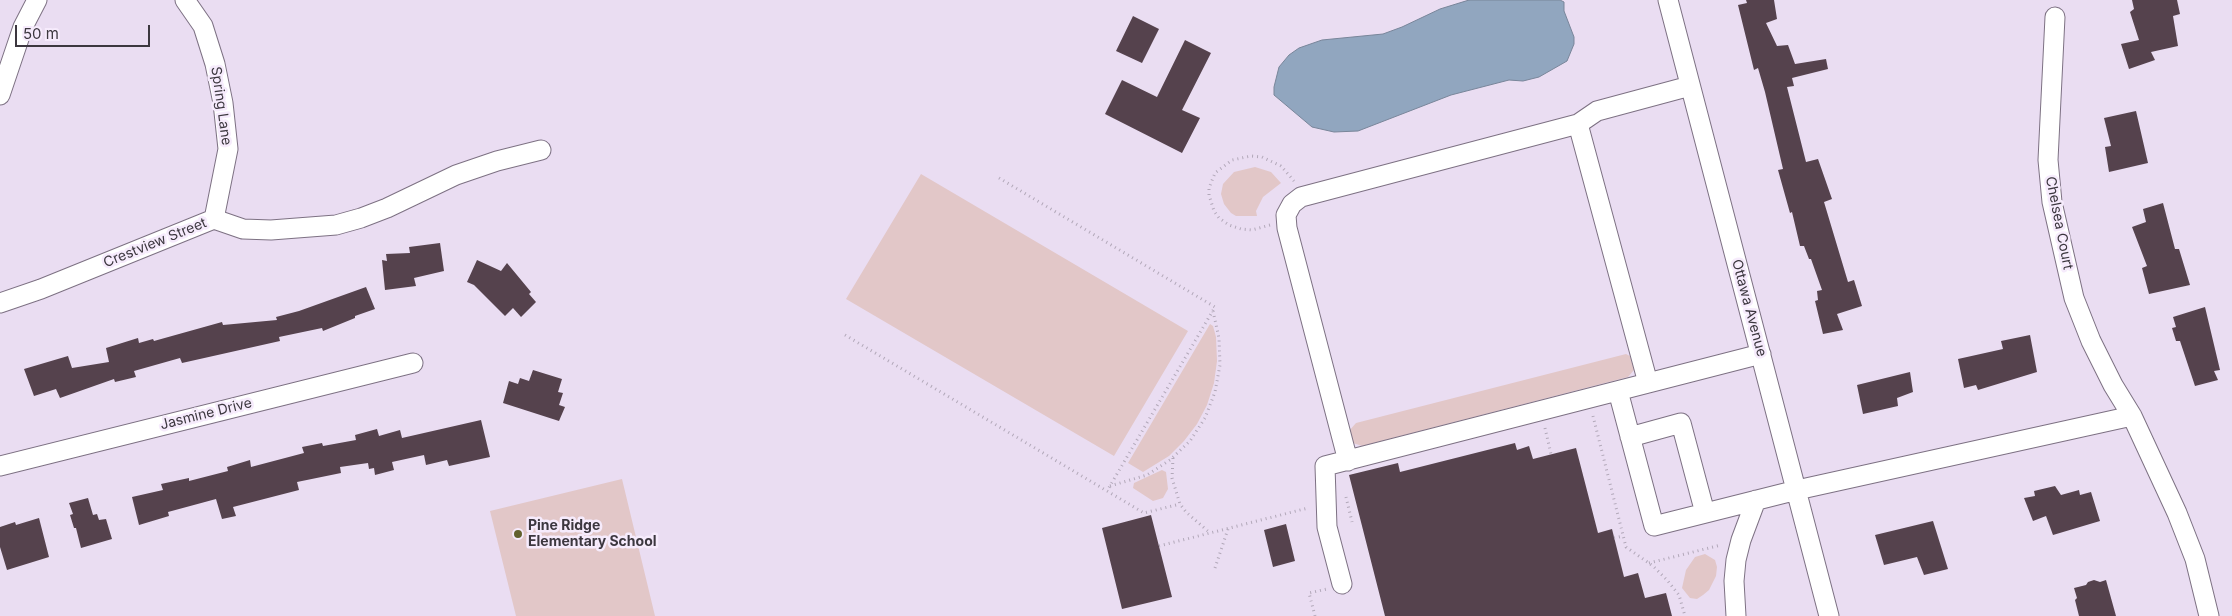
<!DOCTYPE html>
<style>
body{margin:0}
#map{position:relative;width:2232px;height:616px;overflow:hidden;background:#eaddf2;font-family:Inter,sans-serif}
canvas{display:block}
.scale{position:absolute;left:15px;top:25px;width:135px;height:22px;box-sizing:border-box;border:2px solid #3c373f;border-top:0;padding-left:6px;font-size:15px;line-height:18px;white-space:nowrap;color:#3c373f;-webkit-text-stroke:4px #f6ebfc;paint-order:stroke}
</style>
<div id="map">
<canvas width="2232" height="616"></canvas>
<div class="scale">50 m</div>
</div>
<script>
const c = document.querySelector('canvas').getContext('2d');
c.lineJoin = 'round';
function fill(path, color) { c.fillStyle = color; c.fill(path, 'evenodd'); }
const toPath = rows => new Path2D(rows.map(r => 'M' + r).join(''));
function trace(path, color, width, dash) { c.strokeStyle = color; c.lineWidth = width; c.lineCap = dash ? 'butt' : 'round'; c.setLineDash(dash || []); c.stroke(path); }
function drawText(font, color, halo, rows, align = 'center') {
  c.font = font + ' Inter,sans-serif'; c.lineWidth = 5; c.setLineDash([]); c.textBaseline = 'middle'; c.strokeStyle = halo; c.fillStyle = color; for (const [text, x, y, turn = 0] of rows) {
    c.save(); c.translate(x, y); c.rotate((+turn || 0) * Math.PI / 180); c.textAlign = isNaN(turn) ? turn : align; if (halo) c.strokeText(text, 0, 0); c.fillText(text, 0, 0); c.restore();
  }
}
fill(toPath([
 [1255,167,1271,172,1281,183,1263,197,1256,211,1257,216,1236,216,1231,213,1224,204,1221,194,1223,184,1234,172],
 [921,174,1188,331,1114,456,846,299],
 [1210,324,1213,326,1216,337,1217,361,1214,383,1207,405,1197,424,1184,441,1169,456,1143,472,1128,463],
 [1626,354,1630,356,1634,370,1628,377,1362,446,1353,443,1349,431,1356,423],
 [1162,470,1166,472,1168,489,1163,498,1153,501,1133,488,1134,483],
 [622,479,655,616,516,616,490,511],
 [1705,554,1715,560,1717,567,1716,576,1709,590,1703,595,1697,599,1690,598,1682,588,1686,570,1695,557]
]), '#e2c7c8');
const water = toPath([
 [1469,0,1560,0,1564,2,1564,11,1574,37,1574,44,1567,61,1539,77,1523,81,1509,80,1451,95,1358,131,1334,132,1312,127,1274,95,1274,87,1279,67,1289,55,1299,48,1322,40,1383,34,1402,27,1440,9,1469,0]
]);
fill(water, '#91a6bf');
trace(water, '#788599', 1);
fill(toPath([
 [1746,0,1774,0,1777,19,1766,23,1777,46,1788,45,1795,64,1826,59,1828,69,1792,78,1794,86,1787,87,1806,162,1818,159,1832,199,1824,202,1848,282,1854,280,1862,306,1837,314,1843,330,1823,334,1815,301,1818,300,1817,291,1822,290,1811,259,1809,259,1804,246,1800,246,1792,212,1790,213,1778,170,1783,169,1765,92,1758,68,1754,70,1738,5,1747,3],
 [2132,0,2177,0,2180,14,2173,16,2178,46,2151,52,2155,60,2129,69,2121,44,2139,40,2130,12,2134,9],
 [1133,16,1159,29,1142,63,1116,51],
 [1185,40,1211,53,1182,110,1200,118,1182,153,1105,114,1122,80,1157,97],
 [2136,111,2148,163,2109,172,2105,147,2111,146,2104,118],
 [2163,203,2175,249,2179,249,2190,285,2149,294,2142,268,2147,266,2132,227,2146,222,2143,209],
 [440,243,444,271,414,278,416,286,385,290,382,260,387,261,386,254,410,253,409,247],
 [477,260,501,271,507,263,531,292,529,294,536,302,521,317,513,308,505,316,474,285,467,282],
 [366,287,375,309,355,316,355,318,323,331,322,328,279,337,280,341,182,363,180,358,134,371,136,377,115,382,114,379,60,398,56,389,34,396,24,369,68,356,72,368,109,362,106,348,138,338,139,343,153,339,154,341,222,322,223,325,277,320,276,317,299,311],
 [2205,307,2220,370,2214,371,2218,380,2195,386,2180,341,2176,341,2172,328,2176,327,2173,317],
 [2030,335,2037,372,1978,390,1976,385,1964,388,1958,359,2003,349,2001,341],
 [533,370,562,379,558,392,563,393,559,405,565,407,559,421,503,403,509,381,518,384,520,378,529,381],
 [1910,372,1913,392,1897,398,1898,406,1863,414,1857,385],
 [481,420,490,457,449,466,447,460,426,465,424,455,392,462,394,470,375,475,374,468,369,469,368,463,340,467,341,473,297,482,299,490,233,507,236,516,222,519,216,499,168,512,169,516,139,525,132,497,163,490,161,484,189,478,189,481,228,471,227,467,250,460,251,467,304,453,302,447,322,443,323,446,356,440,355,435,377,429,379,436,400,430,402,438],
 [1515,443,1517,450,1529,446,1533,459,1576,448,1598,533,1612,529,1624,577,1638,573,1645,598,1666,593,1672,616,1385,616,1349,475,1398,463,1400,472],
 [2055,486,2061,495,2079,490,2080,495,2091,492,2100,521,2053,535,2046,516,2033,521,2024,498,2035,496,2034,491],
 [88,498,93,515,97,514,99,520,106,519,112,539,81,548,76,528,74,528,70,515,73,514,69,503],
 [1151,515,1172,597,1122,609,1102,528],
 [39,518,49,557,7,570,0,547,0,527,15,522,16,525],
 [1933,521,1948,569,1924,575,1917,557,1884,565,1875,535],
 [1286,524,1295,561,1273,567,1264,530],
 [2094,580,2100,582,2106,580,2116,616,2079,616,2075,600,2077,598,2074,588,2086,585,2088,582]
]), '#55424d');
const minor = toPath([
 [185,0,203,26,215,64,223,103,228,149,214,219],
 [1668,0,1829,616],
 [2055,17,2048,160,2052,202,2074,298,2091,341,2113,385,2132,416,2177,513,2195,559,2209,616],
 [0,95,23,27,37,0],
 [1578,124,1648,383],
 [0,303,41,289,214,219,243,229,271,230,336,225,361,218,387,208,456,175,497,161,541,150],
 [1618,391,1654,526,1797,490,2132,416],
 [1630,437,1681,423,1705,513],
 [1348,461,1287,228,1286,215,1292,204,1301,197,1578,124,1597,111,1690,86],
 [0,466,413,363],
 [1342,584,1327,527,1325,466,1761,354],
 [1736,616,1734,581,1736,560,1741,540,1756,500]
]);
trace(minor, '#7d7183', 21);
trace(toPath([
 [999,178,1215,307,1107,491],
 [1270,225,1252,230,1241,229,1229,225,1219,218,1214,211,1209,195,1209,188,1215,173,1232,160,1251,156,1262,157,1281,166,1294,181],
 [845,335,1144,513,1180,504],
 [1593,416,1626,547,1653,566,1667,580,1679,595,1685,616],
 [1545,428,1551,454],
 [1173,458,1172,478,1180,504,1186,512,1210,533],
 [1110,486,1147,475,1170,460,1190,441,1205,418,1215,392,1220,365,1219,338,1213,311],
 [1346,497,1352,522],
 [1614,538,1623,536],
 [1159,546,1308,508],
 [1649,563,1721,545],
 [1215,568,1228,529],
 [1315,616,1309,593,1327,589]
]), '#b2a8b9', 3, [1, 4]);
trace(minor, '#fff', 19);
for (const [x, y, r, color] of [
 [518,534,5,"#62612e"]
]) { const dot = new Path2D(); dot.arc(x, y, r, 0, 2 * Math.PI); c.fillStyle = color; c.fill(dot); trace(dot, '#f6ebfc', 2); }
drawText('14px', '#3c373f', '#f6ebfc', [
 ["Spring Lane",221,106,82],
 ["Chelsea Court",2059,223,79],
 ["Crestview Street",155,243,-22],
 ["Ottawa Avenue",1749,308,75],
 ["Jasmine Drive",206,414,-14]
]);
drawText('bold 14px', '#3c373f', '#f6ebfc', [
 ["Pine Ridge",528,526],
 ["Elementary School",528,542]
], 'left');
</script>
